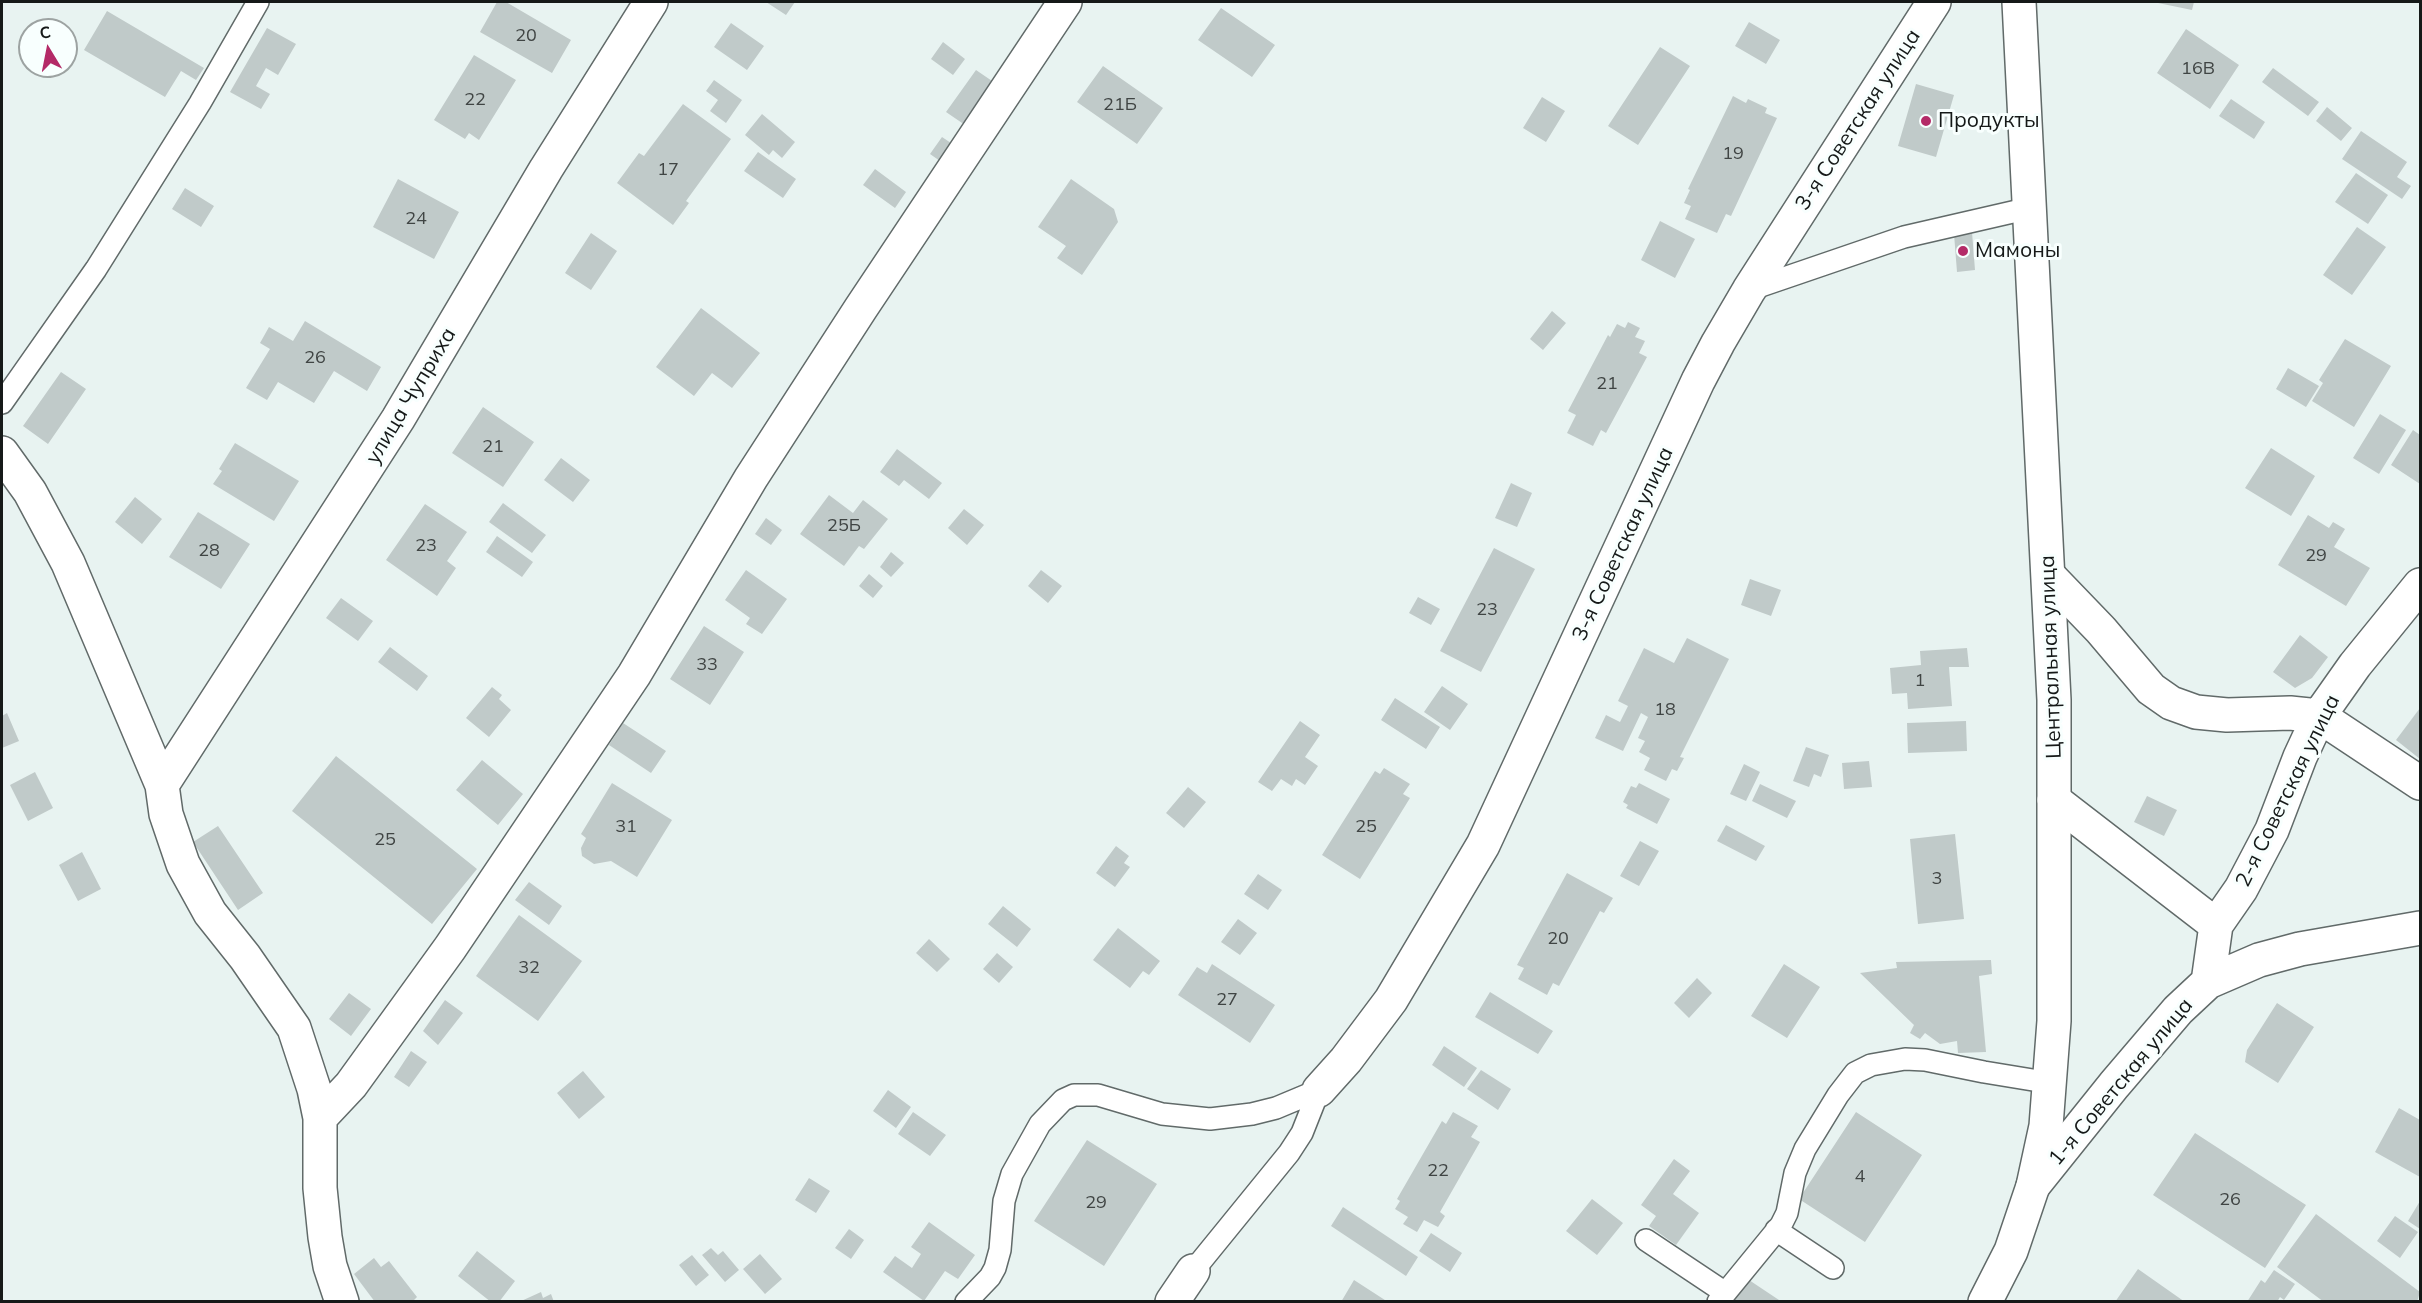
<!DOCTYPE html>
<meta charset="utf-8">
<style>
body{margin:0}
#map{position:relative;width:2422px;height:1303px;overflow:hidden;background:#e8f3f1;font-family:Mulish,sans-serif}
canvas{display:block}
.frame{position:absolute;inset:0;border:3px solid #151918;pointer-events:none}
.north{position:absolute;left:18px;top:18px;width:60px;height:60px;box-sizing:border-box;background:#f8fffe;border:2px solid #9da3a2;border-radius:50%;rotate:350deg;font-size:16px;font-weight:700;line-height:24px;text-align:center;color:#151918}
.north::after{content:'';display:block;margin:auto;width:21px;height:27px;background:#b42a67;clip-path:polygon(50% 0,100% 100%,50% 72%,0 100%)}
</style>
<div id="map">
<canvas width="2422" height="1303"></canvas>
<div class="frame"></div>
<div class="north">С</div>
</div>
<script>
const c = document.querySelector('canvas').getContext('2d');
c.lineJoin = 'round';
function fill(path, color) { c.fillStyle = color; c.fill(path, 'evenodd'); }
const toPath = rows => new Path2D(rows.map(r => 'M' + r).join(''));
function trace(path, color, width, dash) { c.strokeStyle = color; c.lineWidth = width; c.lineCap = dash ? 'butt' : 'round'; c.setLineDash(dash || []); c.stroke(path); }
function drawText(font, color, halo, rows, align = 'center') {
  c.font = font + ' Mulish,sans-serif'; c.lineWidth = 6; c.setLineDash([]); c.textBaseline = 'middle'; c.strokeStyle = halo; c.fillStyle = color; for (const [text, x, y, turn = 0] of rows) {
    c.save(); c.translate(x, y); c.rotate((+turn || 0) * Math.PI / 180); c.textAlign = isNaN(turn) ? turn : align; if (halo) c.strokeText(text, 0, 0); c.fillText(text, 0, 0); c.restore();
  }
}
fill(toPath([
 [497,2,506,2,571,40,552,73,480,32],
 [766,2,795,2,786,15],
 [2158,3,2158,2,2194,2,2192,10],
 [1221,8,1275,45,1252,77,1198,40],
 [107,11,204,68,196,80,181,71,165,97,84,50],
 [1749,22,1780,40,1766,64,1735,46],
 [731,23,764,46,747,70,714,47],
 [267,28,296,44,278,75,266,68,256,86,270,94,261,109,230,92],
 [2186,29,2239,65,2210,109,2157,73],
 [943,42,965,59,953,75,931,59],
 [1660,47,1690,66,1638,145,1608,126],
 [474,55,516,80,479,140,469,133,465,139,434,120],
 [1103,66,1163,108,1137,144,1077,102],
 [2273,68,2319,102,2308,116,2262,82],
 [976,70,995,83,965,125,946,112],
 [714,80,742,100,726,123,710,111,718,100,706,91],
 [1916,84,1954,95,1936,157,1898,146],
 [1733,96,1746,103,1748,99,1767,108,1765,113,1777,118,1731,216,1726,214,1717,233,1685,219,1691,206,1684,203,1690,190,1688,189],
 [1542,97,1565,111,1546,142,1523,128],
 [2231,99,2265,122,2254,139,2219,116],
 [683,104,731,139,686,201,689,203,673,225,617,183,639,153,644,156],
 [2327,107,2352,128,2341,141,2316,121],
 [762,114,795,142,782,158,773,150,769,155,745,135],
 [2361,131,2407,162,2397,177,2411,186,2402,199,2342,159],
 [942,137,951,143,940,161,930,154],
 [758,152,796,179,783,198,744,171],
 [875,169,906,192,895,208,863,185],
 [2356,173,2388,195,2368,224,2335,202],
 [398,179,459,212,434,259,373,227],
 [1071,179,1114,209,1118,222,1082,275,1057,258,1066,246,1038,227],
 [185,188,214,206,201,227,172,209],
 [1660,221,1695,239,1675,278,1641,260],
 [2357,227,2386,247,2352,295,2323,275],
 [1972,232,1975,270,1957,272,1954,234],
 [591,233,617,251,591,290,565,273],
 [701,308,760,353,732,388,712,373,694,396,656,367],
 [1552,311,1566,323,1543,350,1530,339],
 [305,321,381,367,367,391,334,371,314,403,278,382,267,400,246,388,270,349,260,343,269,327,293,341],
 [1628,322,1640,328,1635,337,1645,341,1639,353,1647,357,1606,433,1601,430,1593,446,1567,433,1576,415,1568,411,1608,335,1610,337,1617,324,1625,328],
 [2345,339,2391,366,2354,427,2312,401,2323,383,2319,380],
 [2288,368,2319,386,2306,407,2276,389],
 [61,372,86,389,48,444,23,426],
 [483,407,534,442,503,487,452,453],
 [2380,414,2406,430,2379,474,2353,458],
 [2413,430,2420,435,2420,484,2391,465],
 [235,443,299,481,274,521,213,484,222,471,219,469],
 [2271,448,2315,476,2291,516,2245,488],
 [897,449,942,483,929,499,904,480,899,486,880,472],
 [561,458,590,480,573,502,544,480],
 [1511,483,1532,493,1517,527,1495,518],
 [829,495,853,513,863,500,888,519,864,549,859,546,844,566,800,534],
 [135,497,162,519,142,544,115,522],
 [503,503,546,535,532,553,489,522],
 [425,504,467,532,447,561,456,568,437,596,386,560],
 [964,509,984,525,967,545,948,528],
 [198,512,250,544,221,589,169,557],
 [2308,515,2329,528,2333,522,2345,529,2334,547,2370,568,2346,606,2278,565],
 [766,518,782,530,771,545,755,534],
 [497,536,533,562,522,577,486,552],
 [1494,548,1535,569,1481,672,1440,651],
 [891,552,904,563,891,577,880,567],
 [746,570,787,599,762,634,746,624,750,618,725,600],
 [1041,570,1062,586,1048,603,1028,586],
 [869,574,883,586,873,598,859,586],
 [1750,579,1781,590,1771,616,1741,605],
 [1418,597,1440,609,1431,625,1409,613],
 [341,598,373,621,358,641,326,618],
 [704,626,744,652,710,705,670,679],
 [2300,635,2328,657,2312,678,2295,688,2273,672],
 [1687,638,1729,659,1680,757,1684,758,1677,771,1672,769,1666,781,1644,770,1650,758,1639,752,1645,741,1638,738,1648,717,1641,713,1623,751,1595,738,1606,715,1620,722,1628,706,1618,701,1644,648,1674,663],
 [390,647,428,676,417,691,378,662],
 [1967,648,1969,667,1949,667,1952,706,1908,709,1907,693,1892,694,1890,668,1921,665,1920,651],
 [1442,686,1468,704,1450,730,1424,712],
 [492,687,502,695,499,699,511,710,489,737,466,718],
 [1395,698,1440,727,1426,749,1381,720],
 [2420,708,2420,759,2396,740],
 [7,713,19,741,2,748,2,716],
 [1300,721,1320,735,1305,757,1318,766,1305,785,1296,779,1292,786,1281,779,1272,791,1258,782],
 [1966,721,1967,751,1908,753,1907,723],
 [623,723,666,751,651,773,609,745],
 [1806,747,1829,755,1821,777,1814,774,1809,787,1793,781],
 [336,756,477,869,432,924,292,811],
 [482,760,523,794,498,825,456,790],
 [1869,761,1872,787,1844,789,1842,763],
 [1744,764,1760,772,1746,801,1730,794],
 [1384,768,1410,784,1403,794,1410,798,1360,879,1322,855,1375,771,1380,774],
 [35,772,53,808,28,821,10,785],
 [612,783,672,820,637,877,611,861,594,864,582,856,581,848,586,838,581,834],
 [1639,783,1670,799,1657,824,1626,808,1628,805,1623,802,1631,786,1636,788],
 [1760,784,1796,801,1787,818,1752,801],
 [1188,787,1206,802,1184,828,1166,813],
 [2147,796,2177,810,2164,836,2134,822],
 [1726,825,1765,846,1756,861,1717,841],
 [218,826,263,893,238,910,193,842],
 [1955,834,1964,919,1918,924,1910,839],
 [1640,841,1659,851,1639,886,1620,876],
 [1116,846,1129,856,1124,863,1130,867,1115,887,1096,873],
 [82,852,101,889,78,901,59,865],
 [1567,873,1613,898,1604,913,1600,911,1559,986,1553,983,1547,995,1518,979,1524,968,1517,965],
 [1258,874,1282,890,1268,910,1244,894],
 [529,882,562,906,549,925,515,900],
 [1003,906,1031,929,1017,947,988,924],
 [519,915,582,961,538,1021,476,976],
 [1238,919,1257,933,1240,955,1221,942],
 [1118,928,1160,961,1149,975,1143,971,1130,988,1093,960],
 [929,939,950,959,937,972,916,953],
 [997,953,1013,967,999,983,983,969],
 [1991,960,1992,974,1979,976,1986,1052,1958,1053,1957,1041,1940,1044,1925,1033,1920,1039,1910,1033,1914,1025,1860,973,1897,968,1896,962],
 [1212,964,1275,1005,1250,1043,1178,995,1197,967,1207,973],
 [1784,964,1820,987,1787,1038,1751,1016],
 [1697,978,1712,993,1689,1018,1674,1003],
 [1490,992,1553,1031,1538,1054,1475,1017],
 [349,993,371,1009,351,1036,329,1019],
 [445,1000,463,1013,438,1045,423,1031],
 [2277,1003,2314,1027,2278,1083,2245,1062,2247,1050],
 [1444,1046,1477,1068,1464,1087,1432,1065],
 [411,1051,427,1062,409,1087,394,1077],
 [1481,1070,1511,1089,1498,1110,1467,1089],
 [583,1071,605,1097,579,1119,557,1093],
 [888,1090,911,1107,896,1128,873,1111],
 [2399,1108,2420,1120,2420,1177,2375,1152],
 [913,1112,946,1135,930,1156,898,1134],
 [1453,1112,1478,1126,1471,1137,1480,1142,1440,1212,1445,1216,1438,1227,1424,1220,1417,1232,1403,1224,1408,1217,1395,1209,1400,1201,1397,1199,1442,1121,1446,1124],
 [1856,1112,1922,1155,1865,1242,1799,1199],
 [2195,1133,2306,1205,2265,1268,2153,1195],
 [1087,1140,1157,1184,1104,1266,1034,1221],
 [1674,1159,1690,1171,1673,1194,1699,1213,1676,1245,1649,1226,1656,1216,1641,1205],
 [809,1178,830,1191,816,1213,795,1200],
 [1592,1199,1623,1223,1597,1255,1566,1231],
 [2420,1201,2420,1229,2408,1221],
 [1343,1207,1418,1257,1406,1276,1331,1226],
 [2316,1214,2420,1292,2417,1302,2324,1302,2277,1267],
 [2395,1216,2418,1232,2400,1258,2377,1241],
 [929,1222,975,1255,958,1279,945,1271,924,1301,883,1272,895,1256,912,1268,921,1254,911,1247],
 [849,1229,864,1240,851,1259,835,1248],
 [1431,1233,1462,1253,1450,1272,1419,1251],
 [711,1248,718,1255,723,1251,739,1270,725,1282,702,1255],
 [477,1251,515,1281,499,1302,491,1302,458,1276],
 [760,1254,782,1279,765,1294,743,1269],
 [692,1255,709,1275,696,1286,679,1265],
 [374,1258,381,1267,389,1261,417,1297,412,1302,375,1302,354,1274],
 [2138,1269,2185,1302,2115,1302],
 [2274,1270,2295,1284,2284,1300,2280,1297,2277,1302,2247,1302,2261,1280,2265,1283],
 [1746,1278,1782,1302,1730,1302],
 [1354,1280,1388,1302,1341,1302],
 [541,1292,543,1298,551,1294,554,1302,519,1302]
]), '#c0cac9');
const service = toPath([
 [1749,290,1904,237,2030,208],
 [2,403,96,269,200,103,258,2],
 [1776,1230,1833,1268],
 [1646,1240,1724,1292],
 [1193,1271,1289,1153,1302,1133,1319,1090],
 [966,1302,990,1277,995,1268,1000,1250,1004,1201,1012,1174,1040,1124,1063,1100,1074,1095,1098,1095,1162,1114,1210,1119,1252,1114,1276,1108,1319,1090],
 [1718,1302,1781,1225,1787,1213,1795,1173,1805,1149,1838,1095,1855,1073,1871,1065,1905,1059,1925,1060,1984,1072,2051,1083]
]);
const minor = toPath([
 [2,453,30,492,68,563,162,785,166,814,183,864,210,913,245,957,294,1028,314,1089,320,1118,320,1188,325,1237,330,1266,342,1302],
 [2049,576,2101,630,2151,689,2171,703,2196,712,2227,715,2290,713,2319,716,2420,783],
 [162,785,398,419,546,169,651,2],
 [2054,800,2216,925],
 [2208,982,2216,925,2241,889,2272,830,2300,757,2319,716,2355,665,2420,585],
 [1319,1090,1346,1060,1391,1000,1483,845,1698,381,1718,343,1749,290,1934,2],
 [320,1118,351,1085,450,948,634,675,751,478,861,308,1065,2],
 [2033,1186,2114,1085,2178,1010,2208,982,2259,960,2300,949,2420,928],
 [1172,1302,1193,1271]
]);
const tertiary = toPath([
 [1985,1302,2011,1251,2033,1186,2046,1126,2054,1021,2054,700,2019,2]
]);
trace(service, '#616a69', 24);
trace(minor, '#616a69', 36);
trace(tertiary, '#616a69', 36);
trace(service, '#fff', 21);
trace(minor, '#fff', 33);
trace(tertiary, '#fff', 33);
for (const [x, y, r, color] of [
 [1926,121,6,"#b42a67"],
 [1963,251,6,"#b42a67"]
]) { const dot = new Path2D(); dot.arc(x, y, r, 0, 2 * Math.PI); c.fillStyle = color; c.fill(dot); trace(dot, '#f8fffe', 2); }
drawText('18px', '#404544', null, [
 ["20",526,36],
 ["16В",2198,69],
 ["22",475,100],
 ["21Б",1120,105],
 ["19",1733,154],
 ["17",668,170],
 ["24",416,219],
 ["26",315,358],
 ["21",1607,384],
 ["21",493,447],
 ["25Б",844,526],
 ["23",426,546],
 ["28",209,551],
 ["29",2316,556],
 ["23",1487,610],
 ["33",707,665],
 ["1",1920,681],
 ["18",1665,710],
 ["31",626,827],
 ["25",1366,827],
 ["25",385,840],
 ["3",1937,879],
 ["20",1558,939],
 ["32",529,968],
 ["27",1227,1000],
 ["22",1438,1171],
 ["4",1860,1177],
 ["26",2230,1200],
 ["29",1096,1203]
]);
drawText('21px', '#151918', '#f8fffe', [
 ["3-я Советская улица",1858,120,-57],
 ["улица Чуприха",411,396,-59],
 ["3-я Советская улица",1623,544,-65],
 ["Центральная улица",2051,657,-92],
 ["2-я Советская улица",2288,791,-64],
 ["1-я Советская улица",2121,1082,-50]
]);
drawText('21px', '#151918', '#f8fffe', [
 ["Продукты",1938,121],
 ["Мамоны",1975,251]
], 'left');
</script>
